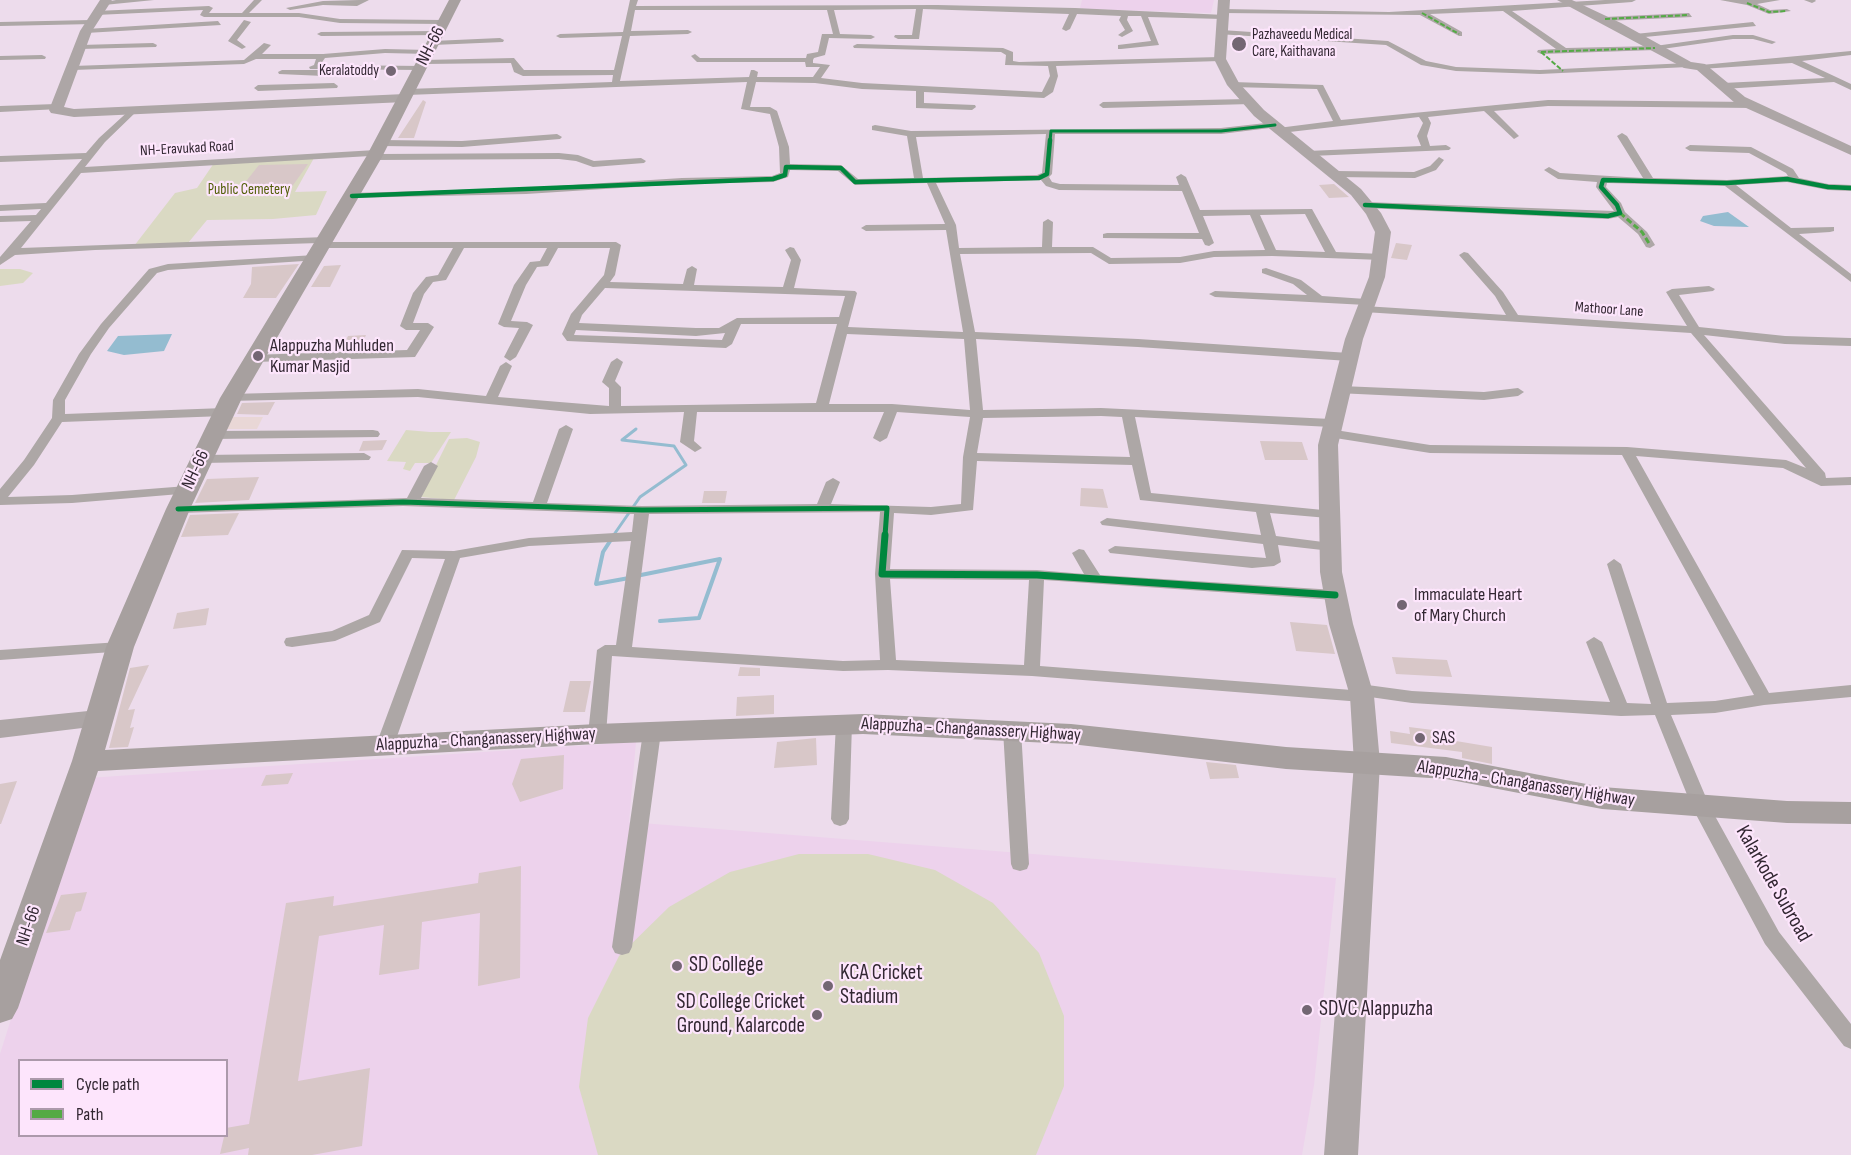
<!DOCTYPE html>
<style>
body{margin:0}
#map{position:relative;width:1851px;height:1155px;overflow:hidden;background:#eddcec;font-family:"Sofia Sans Condensed",sans-serif}
canvas{display:block}
.legend{position:absolute;left:18px;top:1059px;width:210px;height:78px;box-sizing:border-box;background:#fde5fc;border:2px solid #ac99ab;margin:0;padding:8px 10px;list-style:none;font-size:18px;color:#322732}
.legend li{display:flex;align-items:center;gap:12px;height:30px}
.legend b{width:30px;border:2px solid #ac99ab}
</style>
<div id="map">
<canvas width="1851" height="1155"></canvas>
<ul class="legend">
<li><b style="height:8px;background:#00873e"></b>Cycle path</li>
<li><b style="height:8px;background:#54aa45"></b>Path</li>
</ul>
</div>
<script>
const c = document.querySelector('canvas').getContext('2d');
c.lineJoin = 'round';
function fill(path, color) { c.fillStyle = color; c.fill(path, 'evenodd'); }
const toPath = rows => new Path2D(rows.map(r => 'M' + r).join(''));
function trace(path, color, width, dash) { c.strokeStyle = color; c.lineWidth = width; c.lineCap = dash ? 'butt' : 'round'; c.setLineDash(dash || []); c.stroke(path); }
function drawText(font, color, halo, rows, align = 'center') {
  c.font = font + ' "Sofia Sans Condensed",sans-serif'; c.lineWidth = 4.5; c.setLineDash([]); c.textBaseline = 'middle'; c.strokeStyle = halo; c.fillStyle = color; for (const [text, x, y, turn = 0] of rows) {
    c.save(); c.translate(x, y); c.rotate((+turn || 0) * Math.PI / 180); c.textAlign = isNaN(turn) ? turn : align; if (halo) c.strokeText(text, 0, 0); c.fillText(text, 0, 0); c.restore();
  }
}
fill(toPath([
 [233,417,263,417,257,429,226,429]
]), '#e9d7d6');
fill(toPath([
 [1082,0,1214,0,1211,13,1085,9,1080,8],
 [636,742,629,822,1336,878,1314,1085,1302,1155,0,1155,0,1054,87,778],
 [20,1060,226,1060,226,1136,20,1136]
]), '#edd2ec');
fill(toPath([
 [314,158,295,192,327,191,316,215,273,219,207,220,188,243,134,246,175,193,197,188,214,163],
 [0,269,20,269,33,273,23,283,0,286],
 [406,430,430,432,451,432,431,463,415,463,410,471,403,469,406,462,387,461],
 [467,438,480,442,476,457,454,500,420,497,449,439],
 [799,854,868,854,935,870,993,903,1039,953,1064,1016,1064,1086,1036,1155,598,1155,579,1087,588,1018,619,956,669,907,730,872]
]), '#dad9c3');
fill(toPath([
 [1728,212,1749,227,1714,226,1700,221,1703,216],
 [172,334,164,351,124,355,107,351,118,336]
]), '#94bcd0');
trace(toPath([
 [613,536,640,497,686,465,674,446,622,440,636,429]
]), '#94bcd0', 3);
trace(toPath([
 [614,535,603,552,596,584,629,578],
 [636,576,720,559,699,618,660,621]
]), '#94bcd0', 4);
fill(toPath([
 [423,100,426,102,414,138,398,138],
 [308,164,291,188,240,189,259,165],
 [1334,184,1349,197,1350,197,1329,198,1319,185],
 [1396,243,1412,245,1407,260,1391,258],
 [299,264,276,298,243,298,251,284,252,267],
 [341,265,330,287,311,287,324,266],
 [366,335,360,349,341,350,348,336],
 [279,340,307,340,299,351,271,352],
 [275,402,268,415,237,414,242,403],
 [387,440,382,450,359,451,363,441],
 [1260,441,1302,442,1308,460,1265,460],
 [259,477,249,500,195,503,207,479],
 [1081,488,1103,489,1108,508,1080,506],
 [704,491,727,491,725,503,702,503],
 [239,513,228,535,181,537,190,515],
 [209,608,206,625,173,629,177,613],
 [1290,622,1327,625,1335,654,1296,651],
 [1392,657,1447,660,1452,677,1396,674],
 [149,665,128,710,135,709,130,728,134,727,128,747,109,748,130,668],
 [740,667,760,668,760,676,738,676],
 [570,681,591,681,585,712,563,712],
 [774,695,774,714,736,716,737,697],
 [1409,727,1449,732,1450,740,1492,747,1492,764,1462,758,1462,752,1391,743,1390,731,1410,734],
 [816,738,817,765,774,768,777,742],
 [564,755,563,789,520,802,512,784,521,759],
 [1206,762,1236,765,1239,778,1210,779],
 [293,773,288,784,261,786,266,775],
 [17,781,1,824,0,824,0,784],
 [521,866,520,978,478,986,480,913,422,922,419,969,379,975,384,925,319,936,298,1081,370,1068,362,1146,312,1155,248,1155,249,1148,220,1154,226,1128,249,1124,286,903,334,896,333,906,478,883,479,873],
 [87,892,81,911,76,912,70,930,46,933,61,895]
]), '#d8c7c8');
fill(toPath([
 [116,0,154,0,104,5,100,3,116,0],
 [254,0,262,0,249,13,299,13,340,19,443,20,447,22,443,24,340,23,299,17,204,17,200,15,203,10,96,15,92,13,96,11,209,6,213,8,209,13,242,13,254,0],
 [359,0,369,0,357,6,323,5,290,10,286,8,323,1,359,0],
 [630,0,638,0,636,6,937,5,1075,8,1225,15,1222,19,1148,17,1159,45,1121,49,1118,49,1118,45,1151,41,1141,16,1128,16,1127,20,1133,31,1122,37,1118,35,1125,30,1119,20,1121,16,1077,14,1070,29,1066,31,1062,29,1069,14,923,9,919,39,898,39,894,37,895,35,912,35,916,9,834,10,840,34,871,35,875,37,871,39,829,38,825,55,814,58,813,60,813,63,830,65,821,78,862,83,1042,92,1050,76,1048,66,1005,65,1006,55,1001,52,854,48,853,46,857,44,1003,48,1013,52,1013,61,1019,62,1220,57,1224,59,1220,61,1056,66,1058,76,1053,92,1044,98,924,92,924,103,975,105,976,107,972,110,916,108,916,91,862,89,815,83,756,82,750,107,770,107,777,111,789,147,790,164,841,165,858,179,914,178,907,136,872,130,872,126,875,125,911,131,1221,128,1275,122,1278,123,1278,127,1221,134,1055,134,1052,174,1049,177,1052,182,1060,184,1179,185,1176,177,1181,174,1186,177,1200,210,1312,209,1336,252,1382,254,1387,257,1382,260,1272,256,1214,257,1180,263,1109,264,1091,253,960,254,975,332,1138,339,1349,353,1355,357,1349,361,1138,347,976,339,983,410,1101,408,1331,419,1337,423,1331,427,1135,417,1151,493,1333,511,1335,514,1333,517,1328,518,1270,513,1276,536,1331,543,1338,547,1331,551,1278,545,1281,562,1274,566,1252,568,1110,553,1108,550,1115,546,1266,558,1263,544,1102,525,1100,522,1107,518,1261,535,1256,512,1140,500,1132,465,977,461,973,510,931,515,894,513,890,569,1037,570,1084,574,1072,553,1079,549,1084,550,1100,575,1335,590,1343,595,1335,600,1044,580,1040,666,1352,690,1360,684,1412,691,1610,702,1586,642,1594,637,1602,642,1627,703,1651,704,1607,564,1614,559,1621,564,1667,703,1715,701,1754,695,1622,455,1430,453,1329,437,1322,433,1329,429,1430,445,1627,447,1786,460,1806,468,1691,333,1364,312,1358,309,1364,306,1506,315,1495,296,1459,255,1464,252,1468,253,1503,292,1518,315,1687,326,1666,292,1672,289,1709,286,1715,289,1713,291,1679,295,1699,327,1785,336,1851,338,1851,346,1785,344,1704,335,1825,473,1826,478,1851,477,1851,485,1821,486,1783,468,1636,456,1769,693,1851,685,1851,697,1764,705,1715,713,1671,715,1710,807,1779,932,1851,1024,1851,1049,1844,1046,1765,944,1692,807,1655,715,1621,716,1412,703,1370,697,1362,702,1032,676,888,670,843,671,612,656,606,734,603,738,597,740,591,738,588,734,597,650,605,645,616,645,631,541,529,546,460,558,394,745,391,749,385,751,379,749,376,745,445,559,412,558,380,622,335,641,292,647,286,646,284,642,286,638,332,631,369,615,402,550,454,551,529,538,632,532,634,514,403,506,178,513,173,512,171,509,173,506,407,498,424,466,431,462,438,466,421,498,533,502,559,429,566,425,573,429,547,503,642,506,817,504,826,482,833,478,840,482,831,504,931,507,961,504,963,457,970,417,897,412,887,438,880,442,873,438,884,412,697,412,694,441,702,448,695,452,680,442,684,412,590,414,418,397,227,401,225,398,231,394,418,389,486,396,500,366,506,362,512,366,498,397,609,406,609,388,602,382,611,362,617,358,623,362,615,381,621,387,621,406,816,403,837,324,741,324,732,344,726,348,567,341,562,334,571,314,604,275,610,248,558,248,548,266,537,267,526,285,511,321,527,322,533,325,516,357,510,361,504,357,519,328,504,327,498,324,514,285,530,262,540,261,547,248,464,248,446,280,433,282,424,294,413,323,428,323,434,327,415,357,254,362,250,361,250,355,407,350,420,330,406,330,400,326,413,293,426,277,438,275,453,248,323,248,319,247,319,243,95,250,15,255,0,265,0,257,31,221,0,222,0,216,36,215,41,209,0,211,0,205,46,203,82,159,0,162,0,156,86,153,99,138,133,107,136,108,136,112,105,142,85,167,376,150,380,154,559,153,578,155,594,161,641,158,646,161,644,163,593,167,576,161,559,159,374,160,370,156,81,173,21,248,326,237,330,238,330,242,616,242,621,245,615,275,610,282,683,284,687,269,692,266,697,269,694,285,783,287,791,260,785,250,790,247,794,248,801,260,794,288,855,291,857,293,848,327,963,332,946,230,866,231,861,228,866,225,945,224,927,183,855,185,838,171,790,170,788,177,773,182,682,184,526,194,348,198,347,196,352,193,526,188,682,178,772,176,780,173,779,147,770,114,741,109,747,82,407,95,403,92,407,89,612,82,613,75,523,76,514,72,511,63,424,64,420,62,424,60,514,58,524,70,614,70,622,36,560,38,556,36,560,34,623,32,630,0],
 [635,10,827,10,833,34,822,34,818,52,807,54,806,58,700,58,695,54,691,56,697,62,805,62,806,67,820,67,813,77,757,77,758,72,754,70,751,70,749,77,620,81,630,36,688,34,692,32,688,30,631,31,635,10],
 [1046,134,1042,173,1037,175,923,178,916,137,1046,134],
 [1041,180,1046,186,1059,190,1182,191,1199,233,1107,233,1103,234,1103,238,1202,239,1205,245,1209,246,1214,243,1203,216,1250,215,1265,250,1214,251,1180,257,1111,258,1093,247,1052,247,1053,222,1048,219,1043,222,1042,247,959,248,956,225,936,183,1041,180],
 [1305,214,1325,252,1276,250,1260,215,1305,214],
 [605,288,845,296,839,317,737,318,719,328,696,328,579,323,582,315,605,288],
 [576,330,696,336,725,333,722,340,574,335,576,330],
 [847,334,964,339,970,410,892,404,829,404,847,334],
 [1101,416,1122,417,1130,457,977,453,983,418,1101,416],
 [880,512,875,574,880,660,843,661,632,647,649,514,880,512],
 [890,579,1029,580,1024,665,896,660,890,579],
 [1605,0,1636,0,1632,2,1512,11,1566,48,1655,46,1733,35,1753,35,1776,42,1772,44,1753,39,1733,39,1655,50,1541,54,1537,52,1538,50,1556,49,1503,11,1430,14,1462,32,1462,36,1459,36,1420,15,1223,13,1219,11,1223,9,1389,12,1605,0],
 [1720,0,1780,0,1757,4,1770,10,1787,9,1791,11,1769,14,1747,5,1720,0],
 [1804,0,1815,0,1816,1,1812,3,1804,0],
 [1689,13,1692,17,1605,21,1601,19,1605,17,1689,13],
 [91,20,94,24,0,26,0,22,91,20],
 [244,20,251,22,237,40,246,47,242,49,228,41,244,20],
 [218,21,221,25,86,33,82,31,86,29,218,21],
 [1753,22,1756,26,1635,38,1631,36,1635,34,1753,22],
 [1221,30,1388,41,1426,61,1456,67,1540,70,1688,63,1692,65,1688,67,1540,74,1456,71,1421,65,1386,45,1218,34,1217,32,1221,30],
 [438,31,442,33,441,35,321,36,317,34,321,32,438,31],
 [500,38,504,40,503,42,433,45,429,43,433,41,500,38],
 [153,43,157,45,156,47,80,49,76,47,80,45,153,43],
 [264,43,271,45,262,54,323,54,385,49,428,50,432,52,428,54,385,53,325,58,320,65,423,66,424,68,420,70,310,69,309,67,314,65,316,59,256,59,244,64,73,70,69,68,73,66,244,60,264,43],
 [1851,51,1851,55,1802,61,1851,84,1851,90,1834,82,1723,89,1719,86,1723,83,1825,78,1792,63,1701,69,1697,67,1701,65,1851,51],
 [42,55,46,57,45,59,0,60,0,56,42,55],
 [282,70,324,70,328,73,324,76,279,74,278,72,282,70],
 [1233,82,1323,85,1341,120,1548,100,1753,102,1757,105,1753,108,1548,106,1494,111,1519,136,1514,139,1484,111,1428,117,1431,123,1427,136,1430,146,1446,145,1451,148,1449,150,1311,156,1306,153,1308,151,1421,146,1417,136,1423,123,1419,117,1281,133,1278,132,1278,128,1333,121,1317,89,1230,87,1230,83,1233,82],
 [334,83,338,86,337,88,258,91,254,88,258,85,334,83],
 [1248,99,1252,102,1251,104,1103,108,1099,105,1103,102,1248,99],
 [56,104,60,107,59,109,0,112,0,106,56,104],
 [1622,133,1627,136,1653,178,1727,180,1788,176,1786,173,1749,153,1690,151,1685,148,1690,145,1751,147,1793,169,1799,178,1828,184,1851,185,1851,191,1828,190,1787,182,1736,185,1791,228,1834,227,1834,231,1830,232,1799,234,1851,274,1851,282,1725,186,1607,183,1606,187,1621,203,1625,212,1647,232,1655,245,1650,248,1646,247,1638,234,1618,217,1608,219,1365,208,1360,205,1365,202,1614,211,1596,187,1597,182,1558,179,1544,170,1549,167,1560,173,1643,178,1617,136,1622,133],
 [557,134,562,137,560,139,462,147,381,146,376,143,381,140,462,141,557,134],
 [1439,157,1444,160,1436,170,1415,178,1336,177,1331,174,1336,171,1414,172,1430,166,1439,157],
 [315,255,319,256,319,260,168,270,157,273,109,328,91,354,65,400,65,414,224,408,230,412,224,416,62,422,34,465,8,497,72,495,187,486,192,487,194,490,192,493,72,503,0,505,0,489,24,460,52,418,53,400,79,354,101,324,149,269,168,264,315,255],
 [1266,268,1301,280,1322,296,1366,299,1372,302,1366,305,1215,297,1209,294,1215,291,1307,295,1293,284,1262,273,1262,269,1266,268],
 [1341,386,1484,392,1518,388,1524,392,1518,396,1484,400,1337,393,1335,390,1341,386],
 [373,430,378,431,380,434,378,437,213,439,206,435,213,431,373,430],
 [364,453,371,457,369,460,202,463,195,459,202,455,364,453],
 [120,642,126,643,128,647,126,651,0,660,0,650,120,642],
 [844,718,850,720,852,724,849,819,846,824,840,826,834,824,831,819,836,724,838,720,844,718],
 [1012,724,1018,726,1021,730,1029,864,1027,869,1020,871,1013,869,1011,864,1003,730,1006,726,1012,724],
 [652,726,658,728,661,732,632,947,629,953,622,955,615,953,612,947,643,732,646,728,652,726]
]), '#ada7a6');
fill(toPath([
 [100,0,112,0,92,31,64,107,74,109,405,94,411,98,405,102,74,117,51,113,49,110,80,31,100,0],
 [1218,0,1230,0,1226,59,1239,83,1264,110,1361,189,1381,213,1391,232,1385,277,1363,339,1338,445,1342,572,1353,624,1374,696,1380,763,1358,1155,1324,1155,1354,763,1350,696,1329,624,1320,572,1318,445,1345,339,1369,277,1375,232,1366,214,1351,195,1254,116,1227,85,1214,59,1218,0],
 [1557,0,1572,0,1621,23,1691,62,1705,64,1745,97,1851,146,1851,155,1735,103,1697,70,1684,68,1557,0],
 [98,710,107,713,111,719,107,725,0,738,0,720,98,710]
]), '#ada6a6');
fill(toPath([
 [449,0,461,0,382,157,242,398,190,509,134,647,105,750,597,724,863,714,1071,724,1286,747,1446,757,1602,787,1787,801,1851,802,1851,824,1787,823,1602,809,1446,779,1286,769,1071,744,863,734,597,744,98,771,18,1008,12,1019,0,1023,0,960,72,761,106,647,166,509,220,398,366,157,449,0]
]), '#a7a09f');
trace(toPath([
 [1747,3,1769,12,1787,11],
 [1422,13,1459,34],
 [1605,19,1689,15],
 [1541,52,1655,48],
 [1541,52,1563,71]
]), '#54aa45', 2, [5, 2]);
trace(toPath([
 [1620,213,1642,232,1650,245]
]), '#54aa45', 3, [6, 3]);
trace(toPath([
 [1050,141,1051,131,1221,131,1275,125]
]), '#00873e', 3);
trace(toPath([
 [352,196,773,179,785,175,786,167,841,168,855,182,1039,178,1047,174,1050,140],
 [1365,205,1608,216,1620,213,1617,205,1601,187,1603,180,1727,183,1787,179,1828,187,1851,188]
]), '#00873e', 4.5);
trace(toPath([
 [178,509,403,502,642,510,887,508,885,536]
]), '#00873e', 5);
trace(toPath([
 [885,535,882,574,1037,575,1335,595]
]), '#00873e', 7);
for (const [x, y, r, color] of [
 [1239,44,8,"#736673"],
 [391,71,6,"#736673"],
 [258,356,6,"#736673"],
 [1402,605,6,"#736673"],
 [1420,738,6,"#736673"],
 [677,966,6,"#736673"],
 [828,986,6,"#736673"],
 [1307,1010,6,"#736673"],
 [817,1015,6,"#736673"]
]) { const dot = new Path2D(); dot.arc(x, y, r, 0, 2 * Math.PI); c.fillStyle = color; c.fill(dot); trace(dot, '#fde5fc', 2); }
drawText('15px', '#322732', '#fde5fc', [
 ["Pazhaveedu Medical",1252,35],
 ["Care, Kaithavana",1252,52],
 ["Keralatoddy",379,71,"right"]
], 'left');
drawText('15px', '#322732', '#fde5fc', [
 ["NH-Eravukad Road",187,149,-3],
 ["Mathoor Lane",1609,310,4]
]);
drawText('15px', '#525f08', '#fde5fc', [
 ["Public Cemetery",249,190]
]);
drawText('18px', '#322732', '#fde5fc', [
 ["NH-66",431,46,-63],
 ["NH-66",196,470,-65],
 ["Alappuzha - Changanassery Highway",971,730,3],
 ["Alappuzha - Changanassery Highway",486,740,-3],
 ["Alappuzha - Changanassery Highway",1526,784,9],
 ["NH-66",29,926,-71]
]);
drawText('18px', '#322732', '#fde5fc', [
 ["Alappuzha Muhluden",270,346],
 ["Kumar Masjid",270,367],
 ["Immaculate Heart",1414,595],
 ["of Mary Church",1414,616],
 ["SAS",1432,738]
], 'left');
drawText('21px', '#322732', '#fde5fc', [
 ["Kalarkode Subroad",1773,884,60]
]);
drawText('21px', '#322732', '#fde5fc', [
 ["SD College",689,966],
 ["KCA Cricket",840,974],
 ["Stadium",840,998],
 ["SD College Cricket",805,1003,"right"],
 ["Ground, Kalarcode",805,1027,"right"],
 ["SDVC Alappuzha",1319,1010]
], 'left');
</script>
